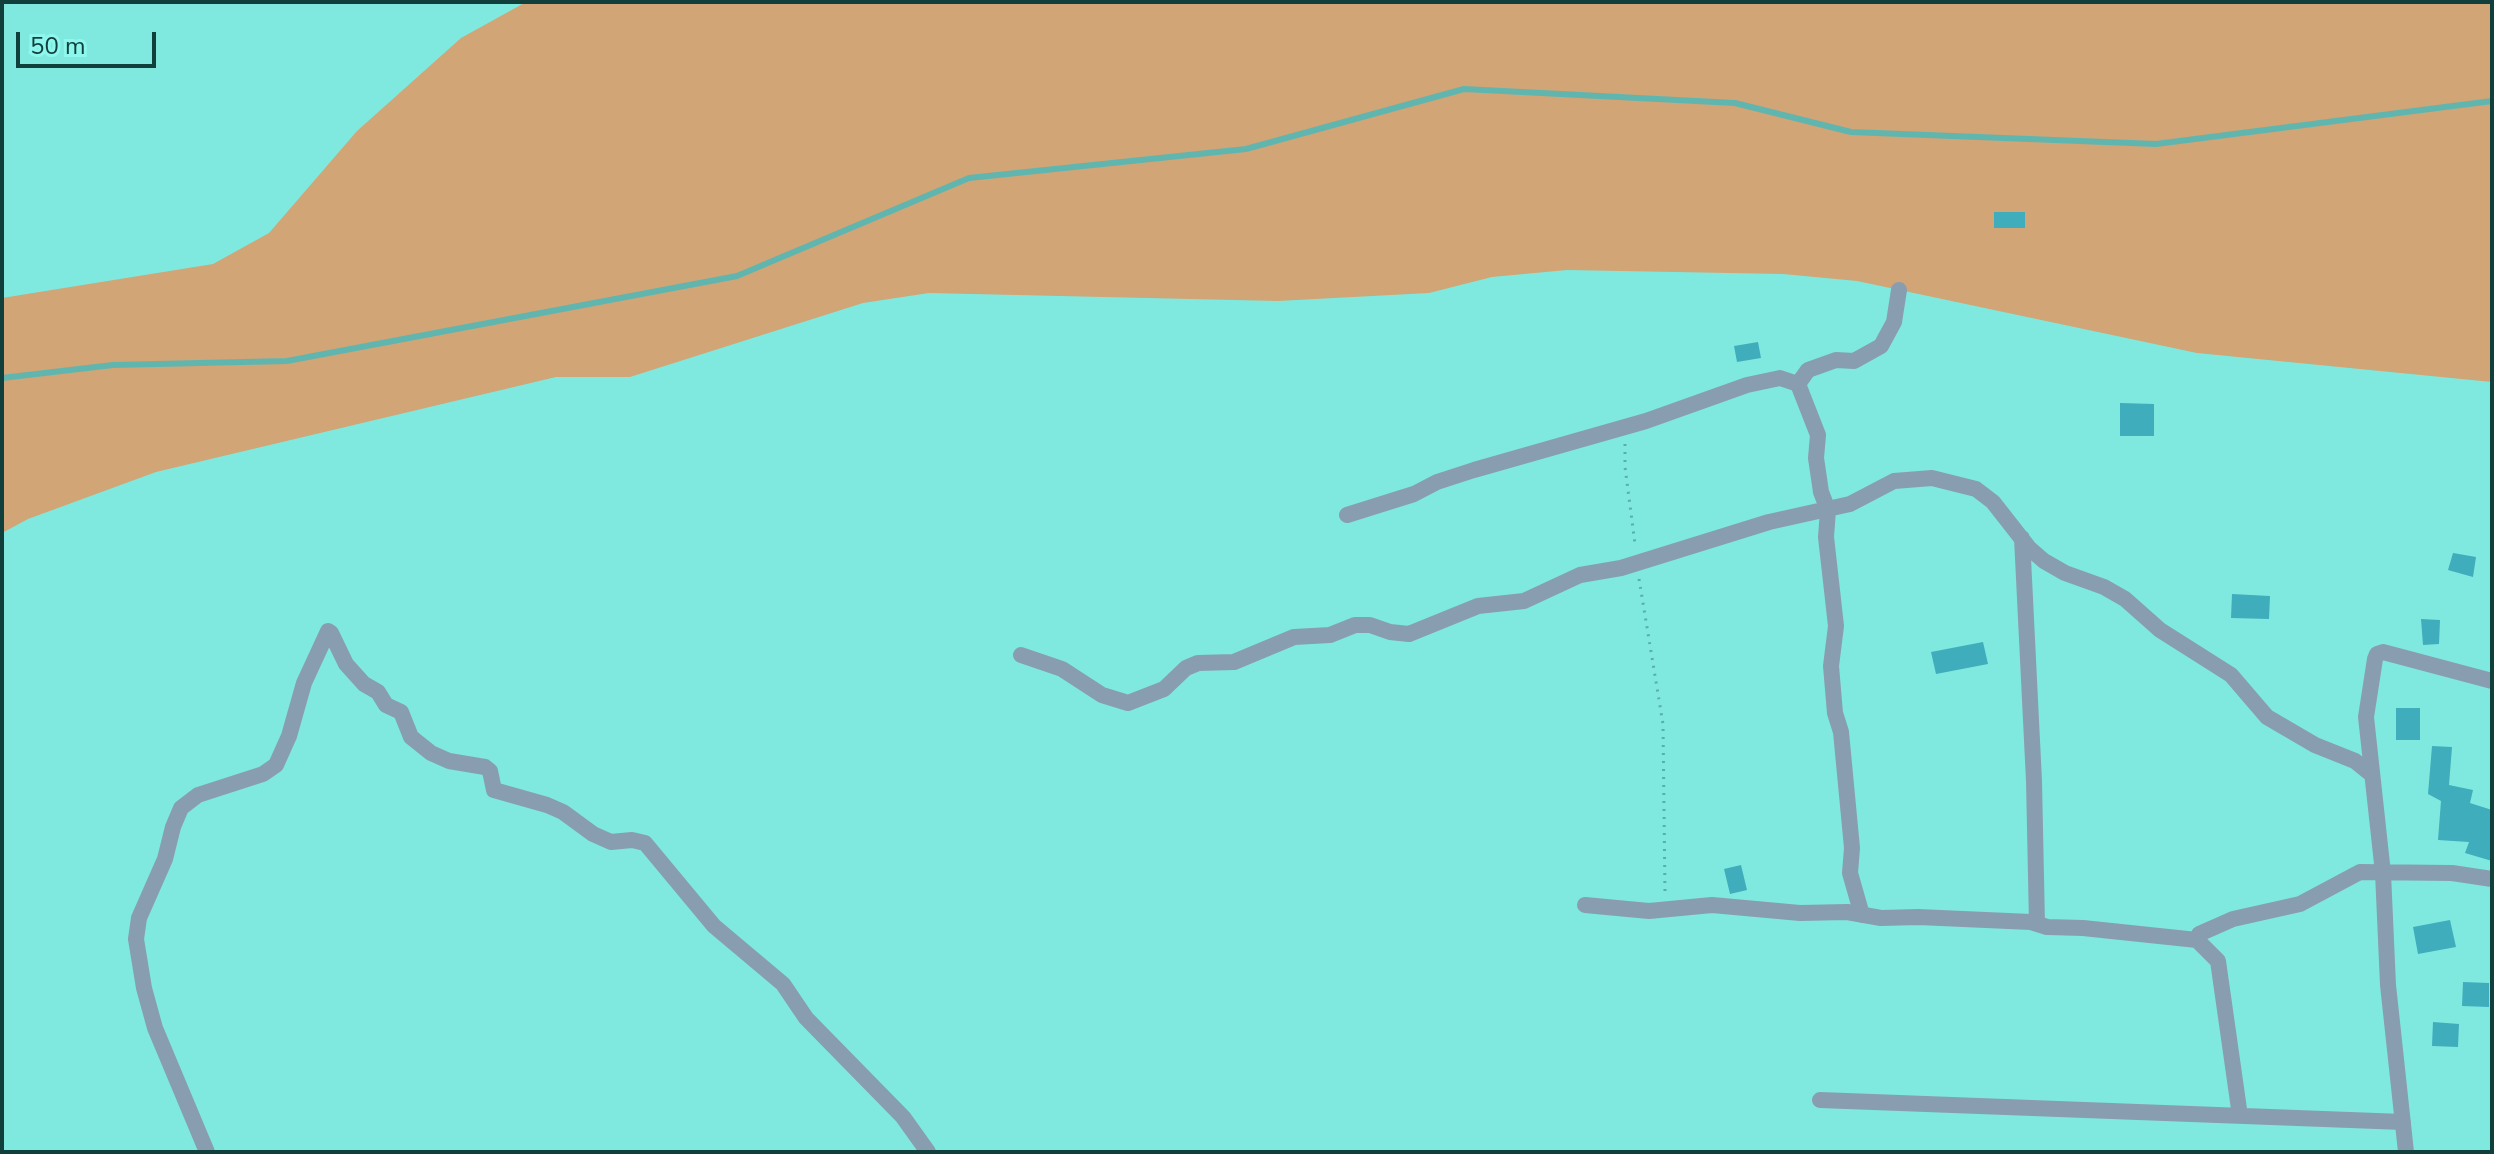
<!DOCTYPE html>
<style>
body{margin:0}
#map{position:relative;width:2494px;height:1154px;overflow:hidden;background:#7fe9e0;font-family:"Nunito Sans",sans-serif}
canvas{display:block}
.frame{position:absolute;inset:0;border:4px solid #103f3c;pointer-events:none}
.scale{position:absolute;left:16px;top:32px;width:140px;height:36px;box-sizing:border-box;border:4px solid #103f3c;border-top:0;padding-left:10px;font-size:24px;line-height:28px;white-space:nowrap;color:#103f3c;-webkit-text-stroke:6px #8df7ed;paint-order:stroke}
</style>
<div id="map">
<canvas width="2494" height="1154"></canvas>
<div class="frame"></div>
<div class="scale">50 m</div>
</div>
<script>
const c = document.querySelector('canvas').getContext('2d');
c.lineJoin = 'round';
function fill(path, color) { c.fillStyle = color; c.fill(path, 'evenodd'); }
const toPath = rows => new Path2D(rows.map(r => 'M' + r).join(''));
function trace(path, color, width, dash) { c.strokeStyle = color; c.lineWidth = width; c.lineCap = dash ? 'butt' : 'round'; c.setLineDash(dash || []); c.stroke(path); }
fill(toPath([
 [526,2,2492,2,2492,382,2197,353,1857,281,1783,274,1567,270,1492,277,1429,293,1278,301,929,293,863,303,630,377,556,377,156,472,28,519,2,533,2,298,213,264,269,233,357,131,461,38]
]), '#d1a576');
trace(toPath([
 [2,378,113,365,287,361,737,276,969,178,1246,149,1464,89,1735,103,1851,132,2156,144,2492,101]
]), '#60b6af', 6);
fill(toPath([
 [1994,212,2025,212,2025,228,1994,228],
 [1758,342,1761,358,1737,362,1734,346],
 [2120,403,2154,404,2154,436,2120,436],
 [2453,553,2476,557,2473,577,2448,570],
 [2232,594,2270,596,2269,619,2231,618],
 [2421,619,2440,620,2439,644,2423,645],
 [1983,642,1988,664,1936,674,1931,652],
 [2396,708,2420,708,2420,740,2396,740],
 [2432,746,2452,747,2449,785,2473,790,2470,803,2492,810,2492,861,2465,853,2469,842,2438,840,2441,801,2428,794],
 [1741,865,1747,890,1730,894,1724,869],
 [2450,920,2456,947,2418,954,2413,927],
 [2463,982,2489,983,2489,1007,2462,1006],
 [2433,1022,2459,1024,2458,1047,2432,1046]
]), '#3fadbc');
trace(toPath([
 [1625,444,1625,467,1635,544],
 [1639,579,1663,724,1665,894]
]), '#59aea8', 3, [2, 6]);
trace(toPath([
 [1347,515,1414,494,1437,482,1474,470,1646,421,1747,385,1780,378,1798,384],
 [2022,538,2034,781,2037,924],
 [1021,655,1062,669,1102,695,1128,703,1164,689,1186,668,1198,663,1234,662,1294,637,1330,635,1355,625,1370,625,1390,632,1409,634,1478,606,1524,601,1580,575,1621,568,1769,522,1850,504,1894,481,1932,478,1976,489,1993,502,2029,548,2044,561,2065,573,2104,587,2125,599,2160,630,2231,675,2267,717,2315,745,2355,761,2371,774],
 [1585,905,1649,911,1712,905,1800,913,1847,912,1881,918,1918,917,2031,922,2047,927,2083,928,2197,940,2218,961,2240,1116],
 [1862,915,1850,873,1852,848,1841,732,1835,713,1831,666,1836,626,1826,537,1828,510,1821,492,1816,458,1818,435,1798,384,1808,370,1836,360,1854,361,1881,346,1894,322,1899,290],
 [2197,940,2199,934,2233,919,2300,904,2360,872,2452,873,2492,879],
 [1820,1100,2403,1122],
 [207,1152,155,1028,144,988,136,939,139,918,165,859,173,827,181,808,198,795,263,774,276,765,289,736,304,683,328,631,331,633,346,664,364,684,378,692,386,705,401,712,411,737,431,753,449,761,485,767,490,771,494,790,547,805,563,812,593,834,611,842,632,840,645,843,714,926,783,984,806,1018,903,1117,928,1152],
 [2406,1152,2388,985,2383,873,2366,717,2375,659,2377,654,2383,652,2492,681]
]), '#899db1', 16);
</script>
